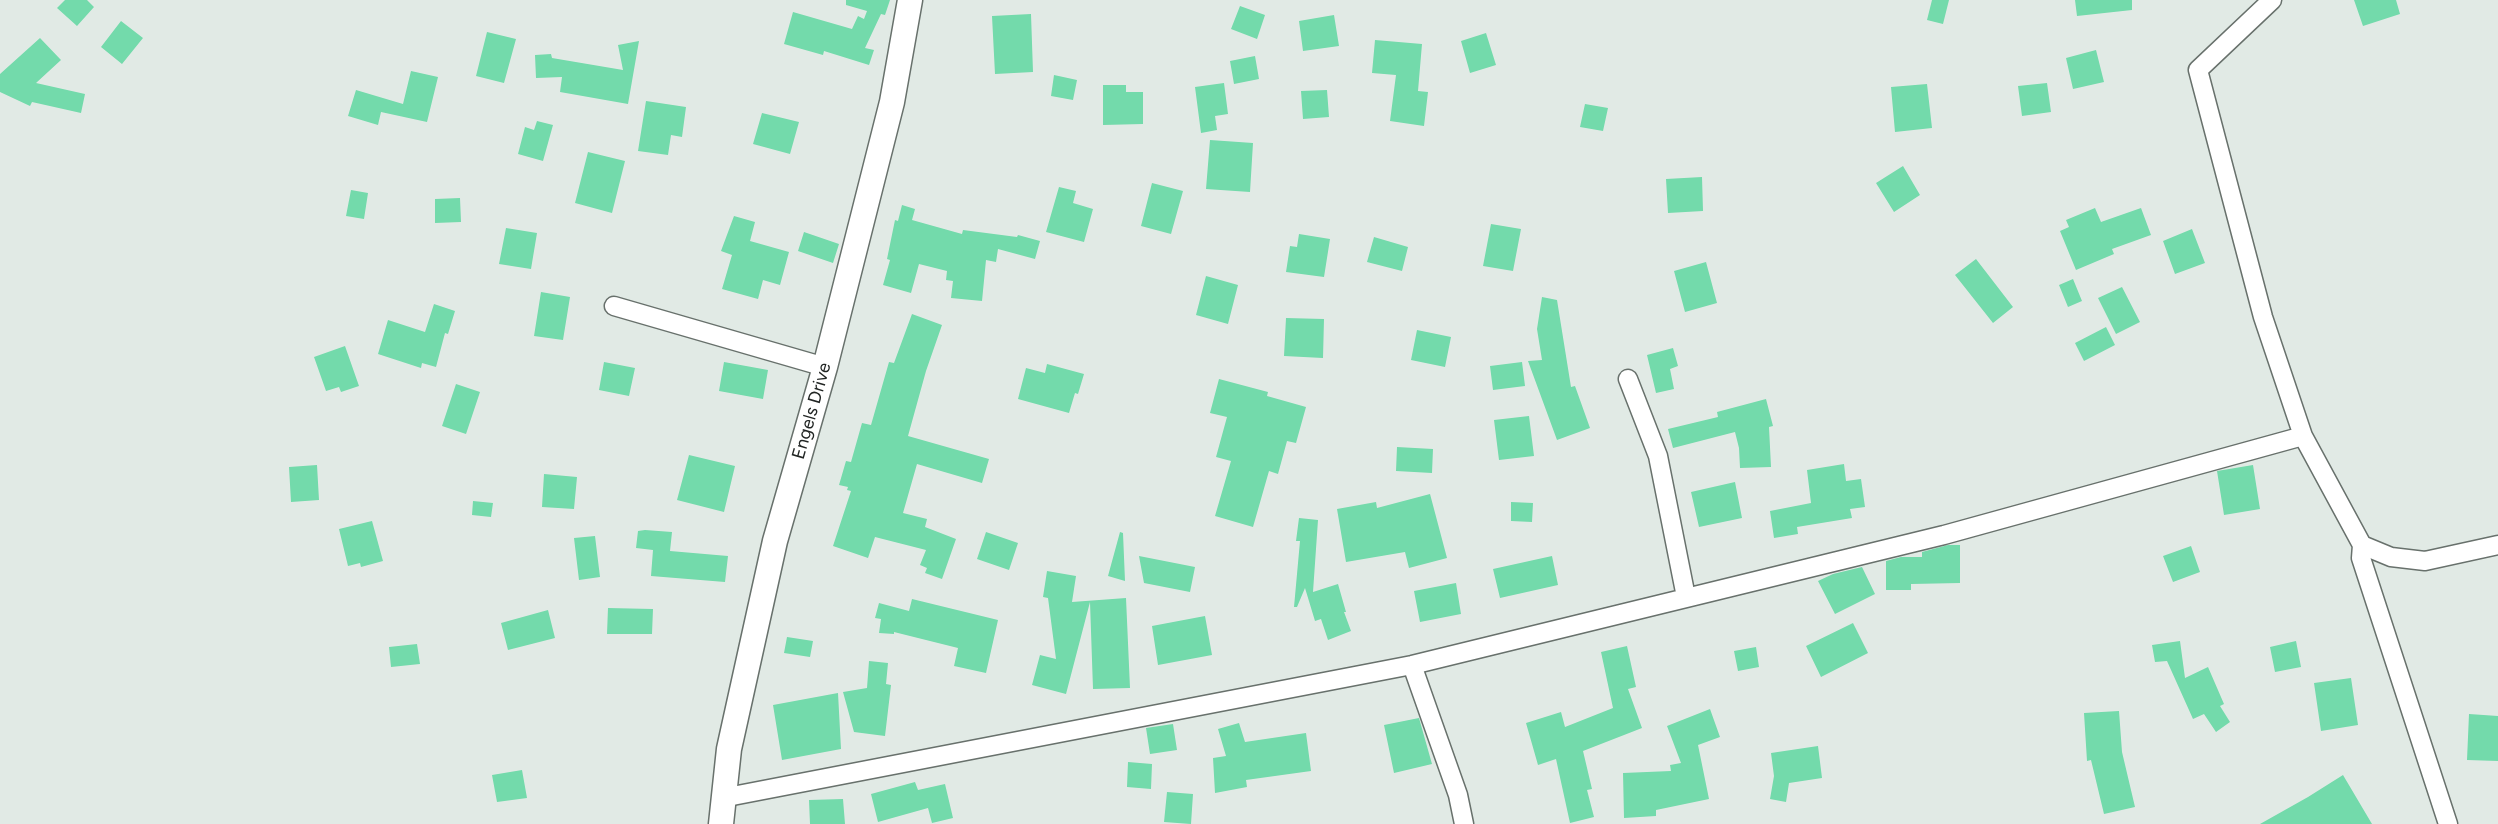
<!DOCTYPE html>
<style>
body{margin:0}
canvas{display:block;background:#e1eae5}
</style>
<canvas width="2498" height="824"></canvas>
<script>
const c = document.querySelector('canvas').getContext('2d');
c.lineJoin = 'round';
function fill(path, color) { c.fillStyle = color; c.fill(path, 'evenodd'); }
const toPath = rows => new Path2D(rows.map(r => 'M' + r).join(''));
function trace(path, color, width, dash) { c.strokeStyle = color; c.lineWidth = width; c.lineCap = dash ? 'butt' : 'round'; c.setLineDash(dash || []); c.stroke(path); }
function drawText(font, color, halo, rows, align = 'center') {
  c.font = font + ' Figtree,sans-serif'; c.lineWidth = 6; c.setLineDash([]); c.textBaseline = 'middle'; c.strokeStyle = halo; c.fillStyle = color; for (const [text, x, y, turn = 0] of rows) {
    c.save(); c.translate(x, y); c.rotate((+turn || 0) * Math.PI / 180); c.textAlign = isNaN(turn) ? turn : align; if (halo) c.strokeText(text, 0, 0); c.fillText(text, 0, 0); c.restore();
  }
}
fill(toPath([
 [65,0,87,0,94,7,77,26,57,8],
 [846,0,890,0,885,15,881,14,865,48,874,50,869,65,824,51,823,55,784,44,793,12,852,29,858,16,864,19,867,11,846,5],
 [1932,0,1949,0,1943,24,1927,20],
 [2075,0,2132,0,2132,10,2077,16],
 [2354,0,2396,0,2400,14,2363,26],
 [1240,6,1265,15,1257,39,1231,29],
 [1031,14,1033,72,995,74,992,16],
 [1334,15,1339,46,1303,51,1299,21],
 [121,21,143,38,122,64,101,47],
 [487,32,516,39,504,83,476,76],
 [1486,33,1496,65,1470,73,1461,41],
 [40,38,61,60,36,83,85,94,81,113,32,102,30,106,0,92,0,74],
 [1375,40,1422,44,1418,91,1428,92,1424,126,1390,121,1396,75,1372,73],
 [639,41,628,104,560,92,562,77,536,78,535,55,551,54,552,58,623,70,618,45],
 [2096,50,2104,82,2073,89,2066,58],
 [1255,56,1259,79,1234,84,1230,61],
 [411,71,438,77,427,122,381,112,378,125,348,116,356,90,403,104],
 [1054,75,1077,80,1073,100,1051,96],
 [1224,83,1228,114,1215,116,1217,130,1201,133,1195,87],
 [2047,83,2051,112,2022,116,2018,86],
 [1927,84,1932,128,1895,132,1891,87],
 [1103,85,1126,85,1126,92,1143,92,1143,124,1103,125],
 [1327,90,1329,117,1303,119,1301,91],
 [646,101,686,107,682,137,671,135,668,155,638,151],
 [1585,104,1608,108,1603,131,1580,127],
 [762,113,799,122,790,154,753,144],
 [537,121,553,125,543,161,518,154,525,127,534,130],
 [1210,140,1253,143,1250,192,1206,189],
 [588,152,625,161,612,213,575,203],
 [1903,166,1920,195,1894,212,1876,183],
 [1702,177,1703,211,1668,213,1666,179],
 [1152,183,1183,191,1171,234,1141,226],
 [1059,187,1076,191,1073,203,1093,209,1084,242,1046,232],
 [351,190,368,193,364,219,346,216],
 [460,198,461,222,435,223,435,199],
 [902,205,915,209,912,220,962,234,963,230,1017,237,1018,235,1040,241,1035,259,998,249,996,262,986,260,982,301,951,298,953,281,946,280,947,271,919,264,911,293,883,285,890,260,887,259,895,220,898,221],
 [2095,208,2101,222,2141,208,2151,235,2112,249,2114,254,2076,270,2060,231,2069,227,2066,220],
 [734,216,755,222,750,241,789,252,780,285,763,280,758,299,722,289,732,255,721,251],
 [1491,224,1521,229,1513,271,1483,266],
 [506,228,537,233,531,269,499,264],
 [2192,229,2205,263,2175,274,2163,241],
 [804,232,839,244,833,263,798,251],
 [1299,234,1330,239,1324,277,1286,272,1290,246,1297,247],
 [1374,237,1408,247,1402,271,1367,262],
 [1976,259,2013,307,1993,323,1955,275],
 [1706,262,1717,303,1685,312,1674,271],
 [1206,276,1238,285,1228,324,1196,315],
 [2073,279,2082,301,2068,307,2059,285],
 [2122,287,2140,322,2116,334,2098,298],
 [541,292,570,297,563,340,534,336],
 [1542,297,1557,300,1571,387,1575,386,1590,428,1557,440,1528,361,1542,360,1537,329],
 [434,304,455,311,448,334,445,333,436,367,422,363,421,368,378,354,388,320,425,332],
 [912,314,942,325,926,371,908,436,989,459,982,483,917,464,903,513,927,519,925,527,956,539,942,579,925,573,927,568,920,565,926,550,875,537,868,558,833,546,851,491,847,490,848,487,839,485,846,461,851,462,862,423,871,425,889,362,894,363],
 [1286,318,1324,319,1323,358,1284,356],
 [2106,327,2115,345,2084,361,2075,343],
 [1417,330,1451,337,1445,367,1411,360],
 [345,346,359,386,341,392,339,387,326,391,314,357],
 [1673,348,1678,366,1670,369,1674,389,1656,393,1647,355],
 [604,362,635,368,629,396,599,390],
 [724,362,768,370,763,399,719,391],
 [1522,362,1525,386,1493,390,1490,366],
 [1047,364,1084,374,1078,394,1075,393,1069,413,1018,399,1026,368,1045,373],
 [1219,379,1268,392,1267,396,1306,407,1296,443,1287,441,1278,474,1269,471,1253,527,1215,516,1231,461,1216,457,1227,417,1210,413],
 [456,384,480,392,466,434,442,426],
 [1766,399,1773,426,1769,427,1771,467,1740,468,1739,448,1735,432,1673,448,1668,429,1718,417,1717,412],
 [1529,416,1534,456,1499,460,1494,420],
 [1397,447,1433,449,1432,473,1396,471],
 [689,455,735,466,724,512,677,500],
 [1844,464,1846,481,1861,479,1865,507,1850,509,1852,518,1797,527,1798,534,1774,538,1770,511,1811,503,1807,470],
 [317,465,319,500,291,502,289,467],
 [2253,465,2260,509,2224,515,2217,471],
 [544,474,577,477,574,509,542,507],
 [1735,482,1742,518,1699,527,1691,492],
 [1430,494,1447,558,1409,568,1405,552,1346,562,1337,509,1376,502,1377,508],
 [473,501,493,503,491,517,472,515],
 [1511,502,1533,503,1532,522,1511,521],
 [1299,518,1318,520,1313,592,1338,584,1346,612,1344,612,1351,631,1328,640,1321,619,1315,621,1305,588,1297,607,1294,607,1300,541,1296,541],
 [372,521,383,561,361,567,360,563,348,566,339,529],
 [645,530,672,532,670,551,728,556,725,582,651,576,653,550,636,548,638,531],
 [986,532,1018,543,1009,570,977,559],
 [1120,532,1123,533,1125,581,1108,576],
 [595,536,600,577,579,580,574,538],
 [1948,545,1960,545,1960,583,1911,584,1911,590,1886,590,1886,561,1901,557,1922,557,1922,552],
 [2191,546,2200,572,2173,582,2163,556],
 [1139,556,1195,567,1190,592,1144,583],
 [1552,556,1558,585,1500,598,1493,569],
 [1862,567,1875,594,1835,614,1818,581,1833,574],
 [1047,571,1076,576,1072,602,1126,598,1130,688,1093,689,1090,602,1066,694,1032,685,1040,655,1056,659,1048,598,1043,597],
 [1456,583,1461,614,1420,622,1414,591],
 [912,599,998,620,986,673,954,666,958,648,894,632,894,634,879,633,881,619,875,618,879,603,909,611],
 [608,608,653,609,652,634,607,634],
 [548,610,555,638,508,650,501,623],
 [1205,616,1212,655,1158,665,1152,626],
 [1853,623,1868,653,1821,677,1806,646],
 [787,637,813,641,810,657,784,653],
 [2180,641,2185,678,2208,667,2224,704,2220,706,2230,722,2216,732,2204,714,2193,719,2167,661,2155,662,2152,645],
 [2296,641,2301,667,2275,672,2270,647],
 [417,644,420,664,391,667,389,647],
 [1627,646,1636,687,1628,689,1642,728,1583,751,1592,789,1587,790,1594,817,1570,823,1556,759,1538,765,1526,723,1561,712,1565,727,1613,708,1601,652],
 [1756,647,1759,667,1738,671,1734,651],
 [869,661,888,663,886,684,891,685,885,736,854,732,843,692,867,688],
 [2351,678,2358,725,2321,731,2314,683],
 [838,693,841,749,782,760,773,705],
 [1710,709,1720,737,1698,745,1709,799,1656,810,1656,816,1624,818,1623,773,1671,771,1670,765,1681,763,1667,726],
 [2119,711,2122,752,2135,807,2104,814,2091,760,2087,761,2084,713],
 [2469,714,2498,716,2498,761,2467,760],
 [1419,718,1432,764,1394,773,1384,725],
 [1239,723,1245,742,1306,733,1311,771,1246,780,1247,787,1215,793,1213,758,1226,756,1218,729],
 [1173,724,1177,750,1150,754,1146,728],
 [1818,746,1822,778,1789,783,1786,802,1770,799,1774,776,1771,753],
 [1128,762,1152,764,1151,789,1127,787],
 [522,770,527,798,497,802,492,775],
 [2343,775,2372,824,2260,824,2308,797],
 [915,782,918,790,945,784,953,818,932,823,928,808,878,822,871,794],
 [1167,792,1193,794,1191,824,1164,822],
 [843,799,845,824,810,824,809,800]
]), '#73daab');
const minor = toPath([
 [2272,0,2198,70,2263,317,2303,436,2362,545,2391,557,2425,561,2498,545],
 [614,306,825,367],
 [1628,379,1658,456,1686,597],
 [2362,545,2361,558,2448,824],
 [1412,665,1458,795,1464,824],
 [722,798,1412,665,1944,535,2303,436]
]);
const tertiary = toPath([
 [721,824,729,749,775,541,825,367,892,102,910,0]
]);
trace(minor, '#68716c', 21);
trace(tertiary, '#68716c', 27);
trace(minor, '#fff', 18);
trace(tertiary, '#fff', 24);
drawText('18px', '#222624', '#fff', [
 ["Engels Drive",812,411,-74]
]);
</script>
